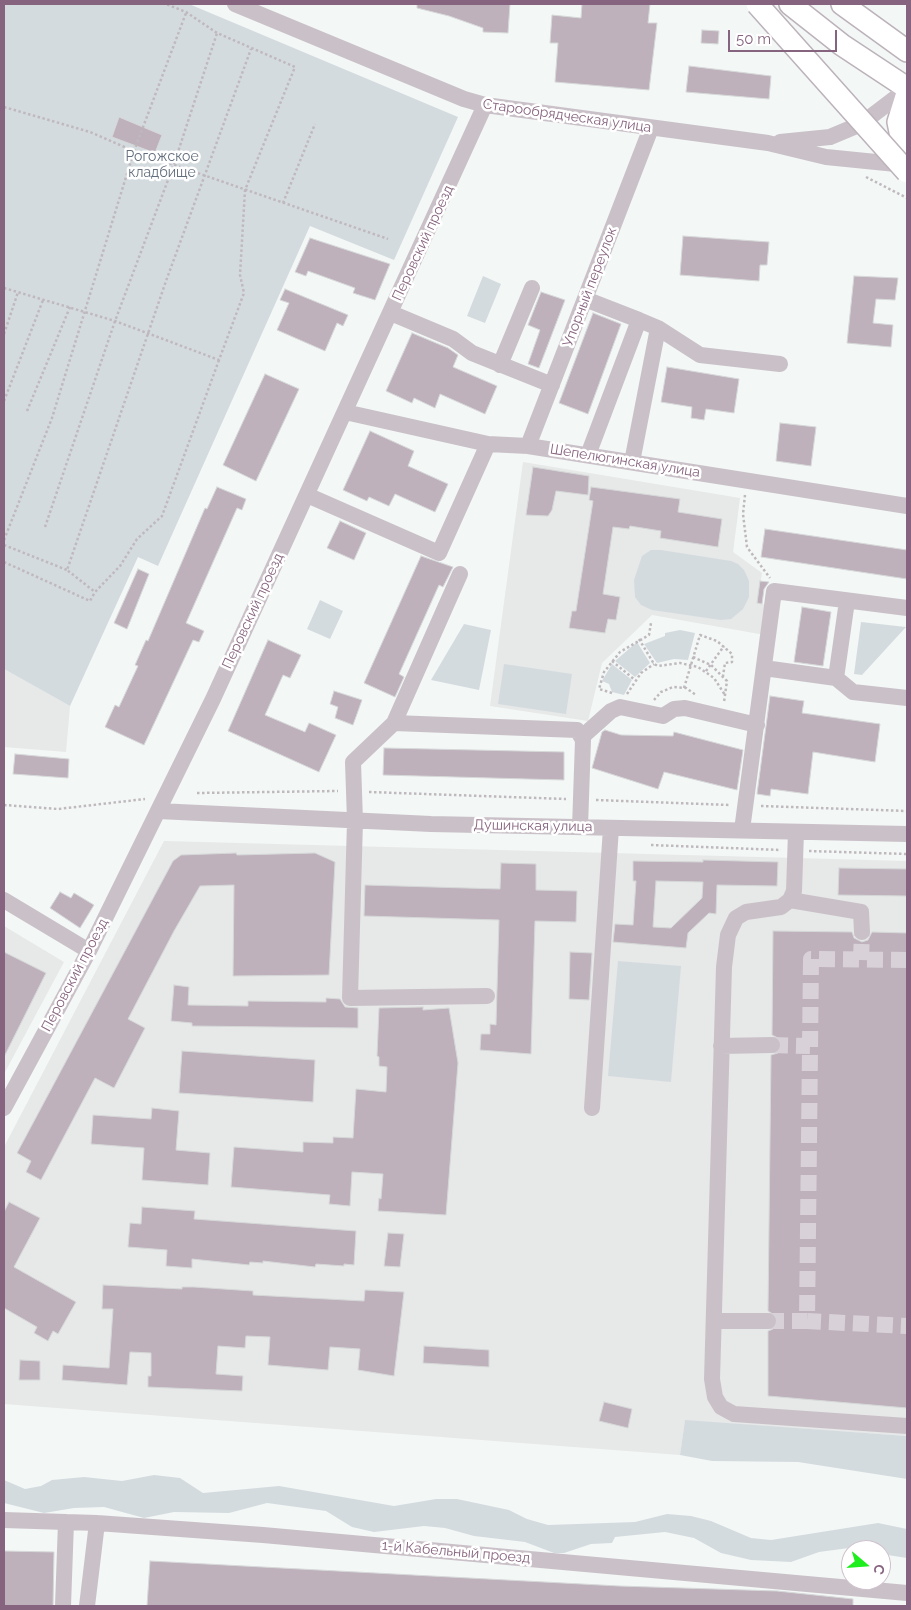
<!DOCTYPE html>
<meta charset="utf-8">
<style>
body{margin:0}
#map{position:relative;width:911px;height:1610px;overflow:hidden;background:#f3f7f6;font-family:Raleway,sans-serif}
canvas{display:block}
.frame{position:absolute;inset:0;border:5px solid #86647f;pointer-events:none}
.north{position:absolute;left:841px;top:1540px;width:50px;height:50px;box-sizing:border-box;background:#fff;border:1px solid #cfc1cc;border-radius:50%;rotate:108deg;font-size:14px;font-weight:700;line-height:20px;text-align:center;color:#86647f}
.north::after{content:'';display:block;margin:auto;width:18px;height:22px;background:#1eed1e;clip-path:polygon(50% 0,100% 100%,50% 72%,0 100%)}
.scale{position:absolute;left:728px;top:30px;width:109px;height:22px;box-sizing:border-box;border:2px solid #86647f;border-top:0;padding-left:6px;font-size:15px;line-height:18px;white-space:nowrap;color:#86647f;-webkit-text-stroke:4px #fff;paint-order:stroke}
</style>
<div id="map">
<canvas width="911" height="1610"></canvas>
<div class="frame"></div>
<div class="north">С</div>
<div class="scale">50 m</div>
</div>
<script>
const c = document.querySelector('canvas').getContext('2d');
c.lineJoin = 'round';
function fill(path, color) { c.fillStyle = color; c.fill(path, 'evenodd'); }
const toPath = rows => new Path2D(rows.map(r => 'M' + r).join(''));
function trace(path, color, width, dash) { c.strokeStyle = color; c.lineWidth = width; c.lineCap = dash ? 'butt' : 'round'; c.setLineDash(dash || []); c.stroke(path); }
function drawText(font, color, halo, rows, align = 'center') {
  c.font = font + ' Raleway,sans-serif'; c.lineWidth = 5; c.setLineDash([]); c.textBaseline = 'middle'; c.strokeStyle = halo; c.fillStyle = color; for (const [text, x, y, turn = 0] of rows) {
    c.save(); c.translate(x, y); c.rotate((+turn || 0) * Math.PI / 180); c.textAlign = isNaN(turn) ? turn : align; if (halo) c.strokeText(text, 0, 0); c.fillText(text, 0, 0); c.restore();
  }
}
fill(toPath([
 [523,462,740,498,733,552,762,573,757,603,769,605,765,635,652,615,602,663,588,721,490,706],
 [4,669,70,706,66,752,4,747],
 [164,841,907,861,907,1436,685,1421,680,1455,4,1404,4,1147],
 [4,926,64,962,4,1074]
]), '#e7e8e8');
fill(toPath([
 [4,4,189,4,458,117,394,260,310,226,158,566,138,557,70,706,4,669],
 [483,276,501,284,485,323,467,316],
 [651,550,661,550,731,561,738,564,744,570,749,581,749,597,743,609,731,619,721,620,652,610,641,605,635,597,634,580,642,556],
 [320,600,343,611,330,639,307,629],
 [861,622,906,627,862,675,854,674],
 [464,624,491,630,479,690,431,680],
 [680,630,695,633,688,660,674,659,657,663,644,644,665,636,665,633],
 [637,642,650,663,635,677,615,661],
 [504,664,572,674,566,714,498,704],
 [612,664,632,680,624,695,612,692,609,684,602,681],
 [618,961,681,966,671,1082,608,1076],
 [685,1420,907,1436,907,1479,798,1462,712,1461,680,1455],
 [154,1475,180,1478,203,1493,279,1486,394,1506,436,1499,457,1499,509,1510,527,1519,548,1525,635,1522,667,1514,691,1516,711,1521,751,1538,771,1540,878,1523,907,1529,907,1558,881,1554,881,1550,849,1548,819,1552,791,1562,751,1560,721,1553,694,1538,665,1532,615,1537,612,1543,591,1544,564,1553,554,1553,525,1542,474,1536,445,1528,424,1526,374,1532,352,1527,326,1511,267,1503,229,1513,174,1512,144,1518,104,1507,74,1508,44,1513,4,1503,4,1480,25,1489,41,1486,52,1480,84,1477,122,1481]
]), '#d4dbdf');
const building = toPath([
 [417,4,510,4,508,33,483,32,483,28,449,16,417,8,417,4],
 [582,4,650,4,648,23,657,23,649,90,555,82,558,43,550,43,552,15,581,18,582,4],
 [702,30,719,31,718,44,701,43,702,30],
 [689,66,771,76,769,99,686,92,689,66],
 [119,117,162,135,155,153,112,137,119,117],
 [683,236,769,242,767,265,760,265,759,281,680,275,683,236],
 [310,238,390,264,375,300,353,293,355,288,308,271,306,276,295,272,310,238],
 [854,276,898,278,895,300,876,299,873,323,893,325,891,347,847,343,854,276],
 [285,289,348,315,343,326,337,323,325,351,277,330,289,303,280,300,285,289],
 [541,292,565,300,539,368,528,364,540,330,528,325,541,292],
 [593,313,621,324,588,414,559,403,593,313],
 [412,333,448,348,458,355,453,367,497,386,485,414,440,394,435,408,414,398,412,403,386,391,412,333],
 [667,367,739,379,734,413,706,409,704,420,698,419,691,418,692,407,661,402,667,367],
 [265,374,299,389,256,481,223,465,265,374],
 [780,423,816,427,811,466,776,461,780,423],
 [370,431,414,451,408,466,448,484,435,512,395,494,389,506,369,497,367,501,343,490,370,431],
 [533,467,589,476,588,495,556,491,552,510,548,516,526,515,533,467],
 [217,487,246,499,242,510,237,508,186,623,204,631,199,642,193,640,144,745,105,727,115,705,119,707,138,666,135,665,146,640,148,641,205,508,207,509,217,487],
 [591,487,680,499,678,512,722,519,718,547,660,538,661,531,630,526,629,529,613,527,603,594,620,597,616,620,608,619,605,633,569,628,572,611,576,611,593,501,589,500,591,487],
 [340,521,366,533,354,560,327,548,340,521],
 [765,529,907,550,907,579,761,557,765,529],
 [421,556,453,567,443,587,439,585,399,674,404,677,395,697,364,683,421,556],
 [138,569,149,574,127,629,114,623,138,569],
 [760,581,769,582,764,589,762,604,757,603,760,581],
 [802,607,831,612,823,666,794,662,802,607],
 [268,640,301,655,290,678,283,675,265,715,305,732,309,723,336,735,319,772,228,731,268,640],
 [334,691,362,700,353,725,335,718,338,707,330,704,334,691],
 [770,696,804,701,802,713,880,724,875,762,813,752,808,794,771,789,770,796,757,794,770,696],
 [605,730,621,735,673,736,674,732,743,750,737,790,664,772,658,789,592,768,602,732,605,730],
 [384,748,564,752,564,780,383,775,384,748],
 [15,754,69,759,68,778,13,774,15,754],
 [236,853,237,855,315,853,335,862,329,975,233,976,234,885,200,886,174,931,128,1019,145,1028,114,1088,95,1078,41,1180,26,1172,31,1161,17,1153,173,861,181,855,236,853],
 [703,860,778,862,777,886,717,885,716,914,709,913,688,933,686,948,613,942,615,924,633,925,636,881,633,881,633,861,703,862,703,860],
 [656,881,703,882,702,898,671,928,653,927,656,881],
 [501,863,536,864,536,890,577,891,576,922,535,921,531,1054,480,1050,481,1034,490,1034,490,1024,496,1025,499,920,364,916,365,885,500,889,501,863],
 [839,868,907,869,907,896,838,895,839,868],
 [60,892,71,898,74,893,94,905,80,928,50,908,60,892],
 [773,931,852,932,854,938,862,942,868,940,872,932,907,933,907,1408,768,1396,768,1331,773,1329,778,1321,776,1316,768,1311,771,1055,778,1053,782,1045,780,1039,772,1035,773,931],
 [4,952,46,973,4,1057,4,952],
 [570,952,592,953,589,1000,569,999,570,952],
 [174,985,189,987,188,1005,248,1006,248,1001,326,1002,326,998,340,999,345,1007,358,1008,358,1028,192,1026,192,1023,171,1021,174,985],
 [423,1007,423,1010,449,1008,458,1063,446,1215,378,1211,379,1198,381,1199,383,1174,352,1172,350,1206,329,1204,330,1195,231,1187,234,1147,303,1152,303,1142,333,1143,333,1137,353,1138,356,1089,386,1092,387,1067,379,1066,379,1057,377,1056,379,1008,423,1007],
 [182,1051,315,1060,313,1102,179,1093,182,1051],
 [152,1108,179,1111,176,1150,210,1153,208,1185,142,1180,144,1148,91,1144,93,1115,151,1119,152,1108],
 [9,1202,40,1218,14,1267,76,1302,58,1334,53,1331,48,1341,34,1333,37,1327,4,1308,4,1212,9,1202],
 [142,1207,195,1211,194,1219,356,1231,354,1265,344,1264,344,1266,316,1264,315,1267,263,1261,263,1263,250,1262,249,1265,192,1259,192,1268,166,1266,167,1250,128,1247,130,1223,141,1224,142,1207],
 [388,1233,404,1234,400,1267,384,1266,388,1233],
 [103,1285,182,1289,182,1287,194,1287,253,1291,253,1295,364,1301,365,1290,404,1292,394,1376,358,1370,360,1349,330,1347,328,1370,268,1365,270,1337,246,1336,245,1348,218,1346,216,1374,243,1376,242,1391,148,1387,148,1376,151,1376,151,1353,130,1352,127,1385,62,1380,63,1365,109,1368,113,1309,102,1309,103,1285],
 [424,1346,489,1350,489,1367,423,1363,424,1346],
 [20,1360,40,1361,40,1380,19,1380,20,1360],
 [604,1402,632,1409,628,1428,599,1421,604,1402],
 [4,1551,54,1552,53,1606,4,1606,4,1551],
 [150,1561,619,1586,777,1591,853,1599,853,1606,147,1606,150,1561]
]);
fill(building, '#beb1bc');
trace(building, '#d6d8d8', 1);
trace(toPath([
 [861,960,862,932],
 [907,960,811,959,807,1321,907,1326],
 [772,1045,810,1046],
 [768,1321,807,1321]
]), '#d8d2d8', 16, [16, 8]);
const major = toPath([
 [790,4,842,45,907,88],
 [842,4,907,51],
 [907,93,898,122,900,132,907,147]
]);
trace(major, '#bcb2ba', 24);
trace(toPath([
 [4,107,90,132,134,151,388,239],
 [866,177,907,198],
 [283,203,315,124],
 [4,288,115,321,219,360,244,293,240,275,245,190,295,67,217,33,186,12,166,4],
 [4,334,18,292],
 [219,360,162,516,137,539,120,566,95,592,67,570,166,281,251,49],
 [4,401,43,300],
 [27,411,70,307],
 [745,495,743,514,747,547,770,578],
 [45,527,115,321,174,164,217,33],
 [4,540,52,418,134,151,186,13],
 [4,545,67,570],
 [4,562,90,601,95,592],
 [639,639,654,664,658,666,680,663,698,667,714,678,725,695],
 [693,657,711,665,727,681,724,702],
 [612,661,635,680],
 [706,671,724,646],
 [684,688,700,635,717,641,732,654,732,662,725,663,723,676],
 [612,693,599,689,604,672,620,652,649,635,651,623],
 [627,694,641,673,654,664],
 [654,700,661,692,673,687,686,688,696,695],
 [369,792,566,799],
 [197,793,338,791],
 [596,800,730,805],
 [4,805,58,809,145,799],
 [761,806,907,811],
 [651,845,781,850],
 [809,851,907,854]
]), '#bfb9be', 2.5, [2.5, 2.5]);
trace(toPath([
 [235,4,464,99,485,105,768,143,826,157,906,165],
 [780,142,830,137,861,124,907,89],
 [585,299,639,320,588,455],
 [391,313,453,339,472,353,552,385],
 [639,320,658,328,700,355,780,364],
 [500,365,532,288],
 [345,412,488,444,528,446,907,506],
 [528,446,651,128],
 [632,462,658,328],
 [307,495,439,553,488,444],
 [460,574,394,723,353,762,355,821,350,998,487,996],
 [764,668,836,678,853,692,907,698],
 [836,678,847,601],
 [394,723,577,730,583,740,580,827],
 [583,736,611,711,620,707,663,716,674,709,685,708,757,725],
 [158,811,431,824,907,834],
 [742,830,774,591,907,608],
 [796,832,794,891,790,900,781,907,746,912,736,918,728,935,724,967,712,1379,715,1397,721,1407,734,1414,907,1426],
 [4,900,89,951],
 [790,900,861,912,862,932],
 [721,1046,772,1045],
 [4,1108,89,951,213,699,485,105],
 [592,1108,611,828],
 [714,1321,768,1321],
 [4,1520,97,1523,263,1535,907,1593],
 [63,1606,66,1522],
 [87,1606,97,1523]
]), '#cac1c8', 16);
trace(major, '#fff', 21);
const majorBridge = toPath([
 [757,4,907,172]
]);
trace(majorBridge, '#bcb2ba', 24, []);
trace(majorBridge, '#fff', 21);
drawText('14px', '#86647f', '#fff', [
 ["Старообрядческая улица",567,116,8],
 ["Перовский проезд",423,243,-65],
 ["Упорный переулок",590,287,-69],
 ["Шепелюгинская улица",625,461,9],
 ["Перовский проезд",253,611,-65],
 ["Душинская улица",533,826,1],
 ["Перовский проезд",75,975,-62],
 ["1-й Кабельный проезд",456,1552,5]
]);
drawText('14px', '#636e7d', '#fff', [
 ["Рогожское",162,157],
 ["кладбище",162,173]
]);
</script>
